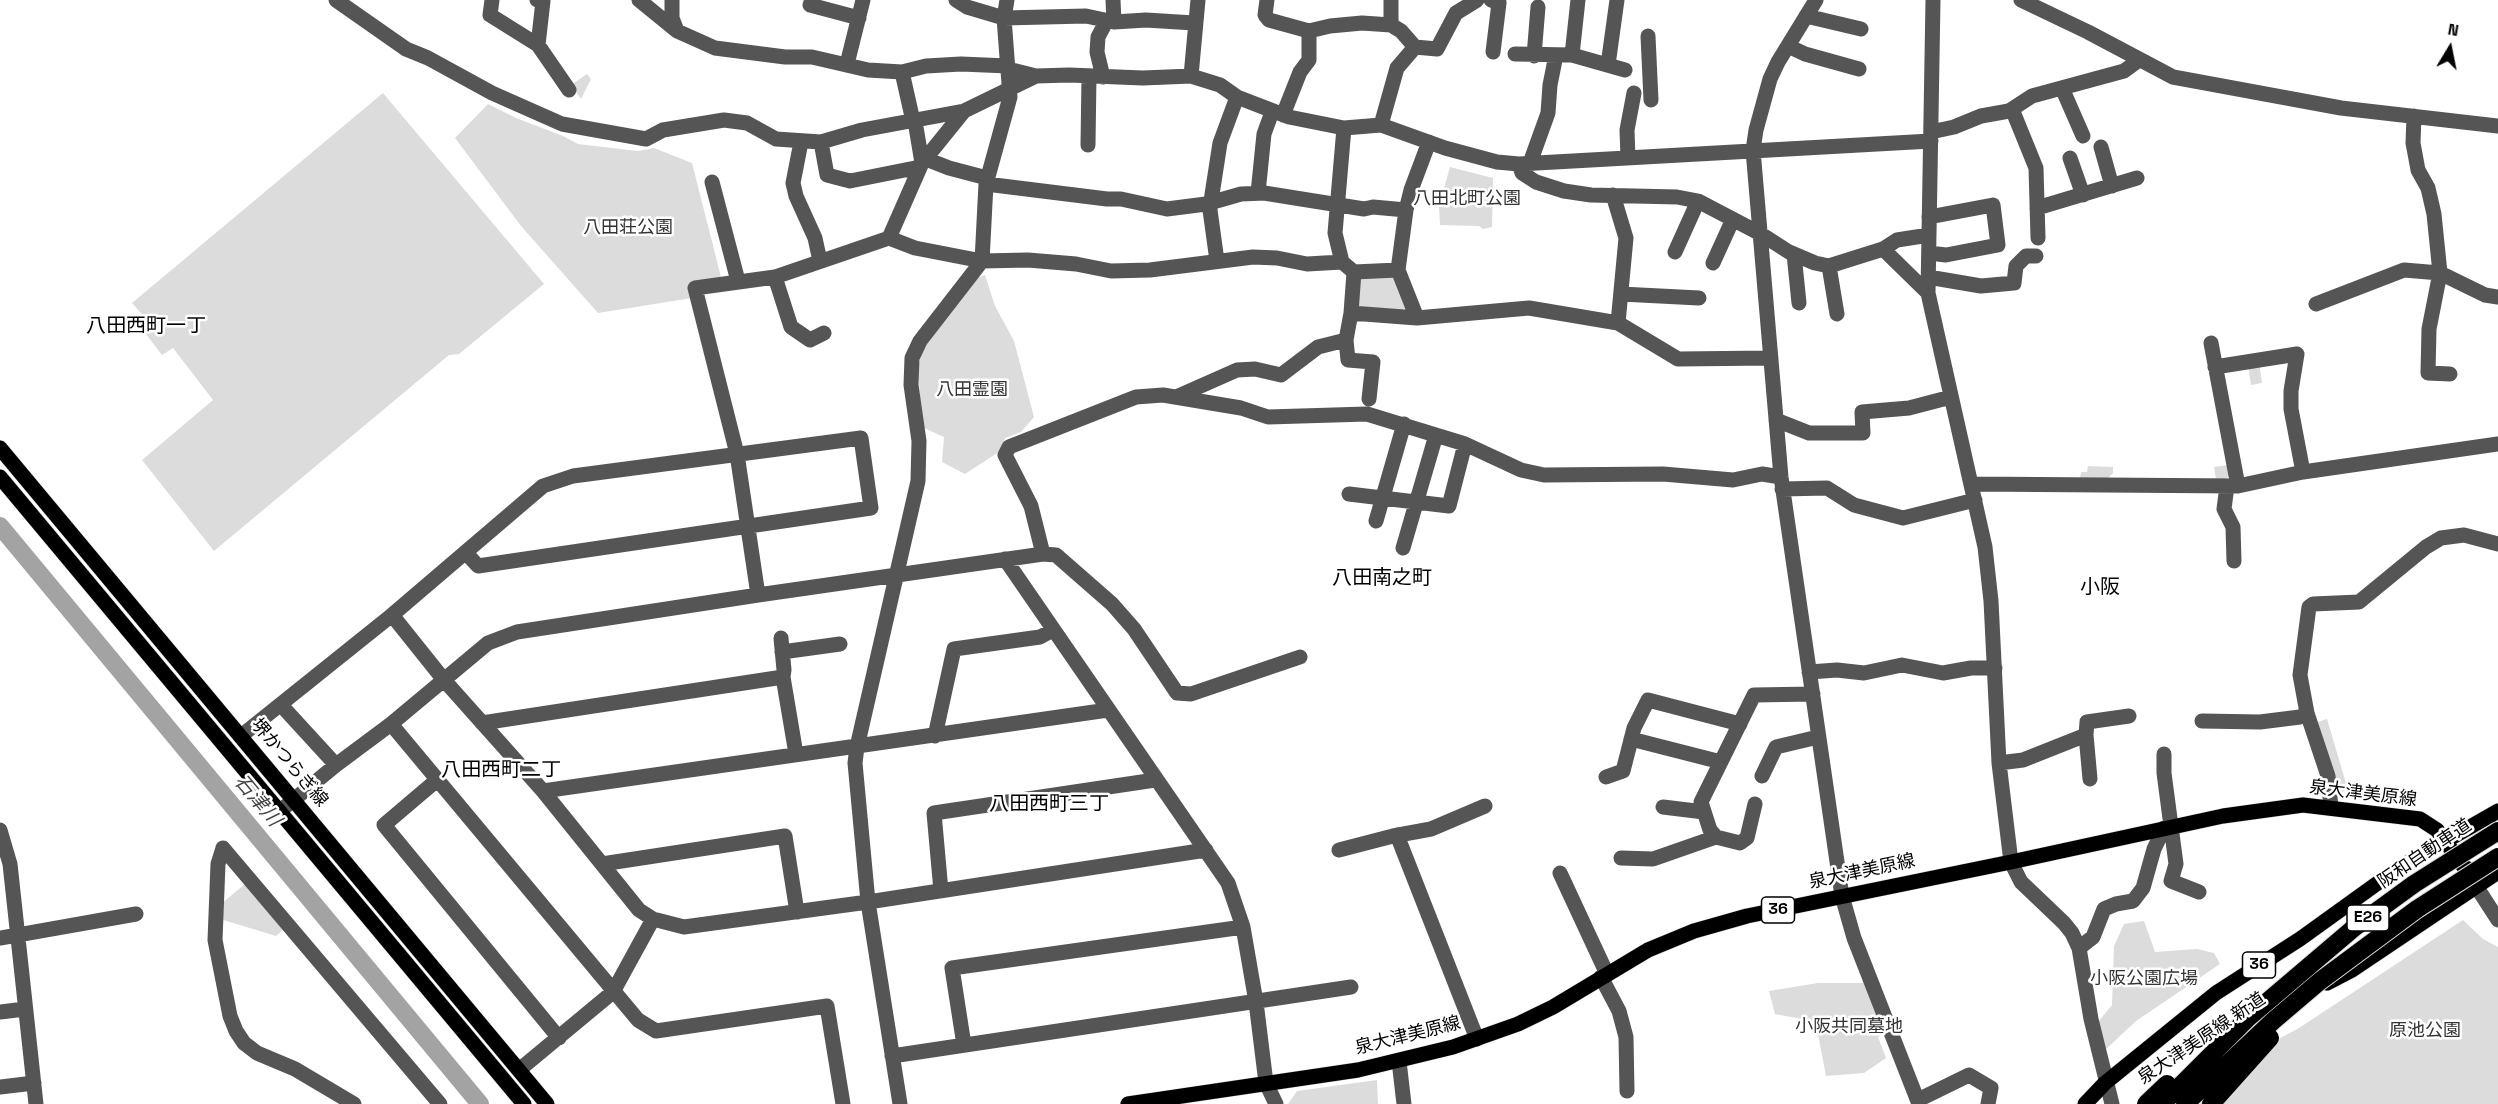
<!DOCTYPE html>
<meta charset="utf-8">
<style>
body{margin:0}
#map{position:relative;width:2498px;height:1104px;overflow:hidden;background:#fff;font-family:"Space Grotesk",sans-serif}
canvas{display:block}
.north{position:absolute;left:2420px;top:18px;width:60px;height:60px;-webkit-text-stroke:4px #fff;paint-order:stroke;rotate:10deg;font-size:16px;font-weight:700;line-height:24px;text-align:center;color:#000}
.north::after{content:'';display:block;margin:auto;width:21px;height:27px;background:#000;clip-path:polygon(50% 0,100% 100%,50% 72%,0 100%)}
</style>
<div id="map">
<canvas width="2498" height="1104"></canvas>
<div class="north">N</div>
</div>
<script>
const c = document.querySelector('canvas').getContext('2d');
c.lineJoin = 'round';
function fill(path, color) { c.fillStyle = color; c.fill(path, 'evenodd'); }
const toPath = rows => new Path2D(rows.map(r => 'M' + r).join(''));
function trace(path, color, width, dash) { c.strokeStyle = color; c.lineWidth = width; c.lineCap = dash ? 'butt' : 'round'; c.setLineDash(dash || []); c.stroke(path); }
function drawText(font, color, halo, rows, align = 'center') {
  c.font = font + ' "Space Grotesk","Noto Sans JP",sans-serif'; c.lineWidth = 5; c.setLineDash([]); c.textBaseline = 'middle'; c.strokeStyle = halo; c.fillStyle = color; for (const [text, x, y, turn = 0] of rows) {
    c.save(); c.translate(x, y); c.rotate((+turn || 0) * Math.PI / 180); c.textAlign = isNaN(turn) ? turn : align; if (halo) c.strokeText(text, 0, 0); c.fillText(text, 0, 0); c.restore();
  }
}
fill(toPath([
 [587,74,591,79,581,99,571,85],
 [383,93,544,284,459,354,449,355,214,551,142,460,213,400,173,348,162,355,139,325,146,319,132,303],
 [488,104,516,118,563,136,578,144,638,151,654,148,692,163,721,277,692,298,598,313,521,226,455,138],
 [1450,167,1493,178,1492,227,1483,229,1479,226,1440,225,1439,206],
 [1392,273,1410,307,1406,314,1359,309,1356,305,1360,274],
 [985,275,995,306,1014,341,1034,417,1021,432,1005,438,1002,450,965,474,942,462,944,437,922,427,918,367,923,349,974,279],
 [2259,362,2262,383,2251,385,2248,364],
 [2228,465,2230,475,2226,479,2216,480,2214,467],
 [2088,466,2113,467,2113,473,2107,479,2080,478,2081,472,2087,472],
 [2327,719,2348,790,2340,793,2337,790,2318,722],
 [245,884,283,930,276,936,220,919,221,904],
 [2463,920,2483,939,2498,947,2498,1104,2183,1104,2245,1057,2299,1028],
 [2144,921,2155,952,2197,949,2214,953,2220,964,2136,1021,2103,1052,2098,1022,2112,1005,2114,946,2124,924],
 [1818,983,1864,983,1885,1034,1878,1037,1886,1058,1864,1073,1826,1076,1816,1024,1813,1021,1775,1014,1769,991],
 [1377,1080,1378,1104,1288,1104,1297,1091]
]), '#dcdcdc');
trace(toPath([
 [0,526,480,1104]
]), '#a3a3a3', 18);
const major = toPath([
 [0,448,547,1104],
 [0,477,524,1104],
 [2327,983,2352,970,2498,872],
 [1128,1104,1358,1070,1453,1047,1518,1024,1553,1007,1648,950,1694,931,1747,916,2011,862,2223,816,2303,805,2420,819,2437,830,2464,867,2472,871,2485,873],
 [2085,1104,2105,1083,2216,993,2300,939,2400,867,2498,811]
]);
trace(major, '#dbdbdb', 16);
trace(toPath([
 [336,0,406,49,428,58,492,93,562,124,646,139,663,130,724,120,747,123,776,139,821,142,862,130,964,111,1036,76],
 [492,0,490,15,538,45,569,90],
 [537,0,543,1,538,45],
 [639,0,677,31,715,48,785,57,812,57,868,70,902,72,926,66,961,64,1008,66],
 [672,0,672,18,677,31],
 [812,0,810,5,859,18],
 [956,0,967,7,1004,18,1086,16,1114,22,1146,20,1194,23],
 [1113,0,1114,22],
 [1267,0,1265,15,1269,20,1309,31],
 [1391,0,1391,25,1401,31,1415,47,1437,49,1456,13,1477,0],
 [1491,0,1499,3,1493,52],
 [1816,0,1778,62,1770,79,1756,130,1753,150,1781,477,1842,896,1854,938,1919,1104],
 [1933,0,1928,293,1985,547,1991,601,1999,763,2011,862,2021,882,2064,923,2072,933,2079,948,2091,1019,2112,1104],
 [2021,0,2088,32,2173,77,2341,108,2498,126],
 [1806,16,1861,29],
 [1648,36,1651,100],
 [1788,46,1805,54,1859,69],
 [1515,54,1572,55,1625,70],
 [1572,55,1578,0],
 [1534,56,1538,7],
 [847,64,863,0],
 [1608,65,1617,0],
 [1008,69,1036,76,1069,75,1143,78,1191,76,1220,85,1237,97,1289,117,1344,128,1381,125,1445,148,1497,162,1519,164,1931,141],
 [902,72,913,121],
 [1191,76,1198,0],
 [1103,77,1097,52,1098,37,1107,20],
 [2062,88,2083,136],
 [2012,109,2036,168,2038,238],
 [1283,115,1300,72,1309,60,1309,31,1330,26,1362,23,1391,25],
 [2414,116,2413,143,2418,170,2428,188,2434,214,2440,273,2429,329,2428,373,2450,374],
 [1381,125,1397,68,1415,47],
 [1344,128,1335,233,1342,262,1354,272,1398,270,1417,318,1529,308,1618,323,1678,359,1771,358],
 [1931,132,1954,127,1981,116,2009,111,2032,96,2124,71,2139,60],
 [801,142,793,183,796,196,815,238,820,261],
 [821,142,827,175,850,181,920,167],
 [1088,145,1089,76],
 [2101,147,2112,186],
 [1628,158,1627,130,1634,93],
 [2070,158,2083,195],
 [926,159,949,168,987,178],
 [922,163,964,111],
 [1530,163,1548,113,1550,85,1556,55],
 [1519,164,1522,173,1536,182,1564,191,1591,195,1677,197,1698,201,1761,234,1789,252,1815,263,1829,266,1883,249,1928,293],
 [712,182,738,281],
 [986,184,1107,199,1121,199,1167,209,1206,204,1241,194,1264,193,1364,209,1373,207,1406,210],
 [1258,193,1264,134,1272,112],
 [1613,195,1626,238,1618,323],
 [2037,208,2137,178],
 [889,238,922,163,915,121],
 [1883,249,1897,240,1929,235],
 [1675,252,1698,201],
 [1929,253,1946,255,1998,245,1993,205,1929,217],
 [1794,254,1799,303],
 [1217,261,1210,210,1211,201,1220,143,1237,97],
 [1713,263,1733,219],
 [1829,266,1837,314],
 [1398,270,1406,210,1411,190,1429,142],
 [1354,272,1351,313,1417,318],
 [775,277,791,327,810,340,824,333],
 [1928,277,1981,286,2014,283,2016,266,2026,256,2036,256],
 [1621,294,1699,298],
 [2316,304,2404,270,2440,273,2485,295,2498,297],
 [1351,313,1346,340,1348,360,1373,362,1369,399],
 [2211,343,2238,486],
 [2215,367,2297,354,2291,391,2291,409,2303,472],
 [1176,397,1237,370,1255,369,1281,375,1318,347,1346,340],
 [1776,420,1809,433,1863,433,1862,412,1909,408,1951,397],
 [1971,484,2238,486,2303,472,2498,444],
 [2227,486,2224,509,2233,527,2234,561],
 [1782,489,1827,488,1854,505,1903,518,1975,500],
 [1349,494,1449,506,1465,444],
 [1376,521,1404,424],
 [1403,548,1436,435],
 [1043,554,1031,506,1005,455,1009,447,1136,397,1163,395,1241,408,1268,417,1367,414,1465,444,1521,470,1544,475,1663,474,1733,480,1762,474,1781,477],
 [1005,559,1228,883,1243,927,1256,1002,1266,1083,1276,1104],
 [758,595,737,454,695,288,775,277,889,238,915,248,982,261,1028,260,1076,264,1111,271,1150,270,1253,257,1277,258,1307,264,1342,262],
 [392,615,444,680,543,791,639,910,653,919,684,927,868,902,1206,850],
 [781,638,784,670,783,677],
 [782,652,840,644],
 [1809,672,1837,670,1864,673,1902,665,1943,673,1971,668,1995,668],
 [281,705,336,765],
 [2202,721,2260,722,2300,717,2307,713],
 [482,723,783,677,796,754],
 [391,724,638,1020,656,1031,827,1006,843,1104],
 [2086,735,2090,779],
 [241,736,392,615,543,486,573,476,861,438,871,508,478,566,466,553],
 [935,736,954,649,1040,637,1053,630],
 [1631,739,1721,762],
 [2164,754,2164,773,2176,864,2171,881,2199,892],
 [1999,763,2023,760,2086,735,2087,722,2129,716],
 [1762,776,1776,747,1818,737],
 [1606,777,1623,771,1634,728,1648,700,1740,724],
 [437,780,384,825,559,1038],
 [543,791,1108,710],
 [1755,804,1747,838,1740,843,1716,837,1710,830,1701,802,1754,695,1813,694],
 [1663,807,1704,812],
 [2331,807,2328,776,2307,713,2300,675,2309,607,2313,604,2359,602,2426,547,2441,538,2464,535,2498,544],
 [280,811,336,765,391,724,488,643,517,632,758,595,1043,554,1056,555,1112,604,1134,629,1177,693,1191,694,1300,657],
 [0,830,10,864,36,1104],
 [1397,835,1477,1039],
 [223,848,440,1104],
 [223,848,218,864,215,940,230,1016,236,1031,244,1043,257,1053,295,1069,354,1104],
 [1339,850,1393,836,1431,829,1485,806],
 [1621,858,1653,859,1716,837],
 [602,864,785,836,797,912],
 [1560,873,1607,974],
 [2476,886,2498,920],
 [941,891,934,813,1155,780],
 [0,938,136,914],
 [2079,948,2093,937,2104,909,2116,904,2133,901,2143,888,2154,849,2164,828],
 [1601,977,1619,1011,1626,1037,1627,1091],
 [0,1012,25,1009],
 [964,1045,952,968,1243,927],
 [892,1056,1351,987],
 [1399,1061,1404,1104],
 [519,1070,613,992,653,919],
 [0,1087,34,1083],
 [1918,1100,1969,1075,1991,1088,1988,1104],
 [900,1104,868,902,855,763,857,747,918,481,919,441,911,385,912,358,920,341,982,261,986,184,1010,97,1004,18,1007,0]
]), '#555', 15);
trace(major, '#000', 15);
const highwayBridge = toPath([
 [2146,1104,2167,1084],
 [2162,1104,2248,1018,2355,927,2414,884,2498,831],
 [2185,1104,2273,1021,2320,981,2417,909,2498,857],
 [2211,1104,2270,1038]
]);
trace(highwayBridge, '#dbdbdb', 20, []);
trace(highwayBridge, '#000', 18);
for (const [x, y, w] of [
 [1778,910,33],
 [2368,918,42],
 [2259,965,33]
]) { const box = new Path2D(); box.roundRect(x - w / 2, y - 13, w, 26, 4.5); c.fillStyle = '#fff'; c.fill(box); trace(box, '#000', 1.5); }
drawText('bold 16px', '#000', null, [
 ["36",1778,910],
 ["E26",2368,918],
 ["36",2259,965]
]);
drawText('18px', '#333', '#fff', [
 ["八田北町公園",1467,199],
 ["八田荘公園",628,228],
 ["八田霊園",972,390],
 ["小阪公園広場",2144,979],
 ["小阪共同墓地",1849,1027],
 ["原池公園",2425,1031]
]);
drawText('18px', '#000', '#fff', [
 ["堺かつらぎ線",289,763,50],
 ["泉大津美原線",2363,794,7],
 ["阪和自動車道",2425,854,-34],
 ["泉大津美原線",1862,872,-12],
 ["泉大津美原線",1408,1036,-14],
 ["泉大津美原線 新道",2202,1039,-34]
]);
drawText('20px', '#000', '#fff', [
 ["八田西町一丁",146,327],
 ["八田南之町",1382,579],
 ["小阪",2100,588],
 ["八田西町二丁",501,771],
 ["八田西町三丁",1049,805]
]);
drawText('italic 20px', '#444', '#fff', [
 ["石津川",257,801,50]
]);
</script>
